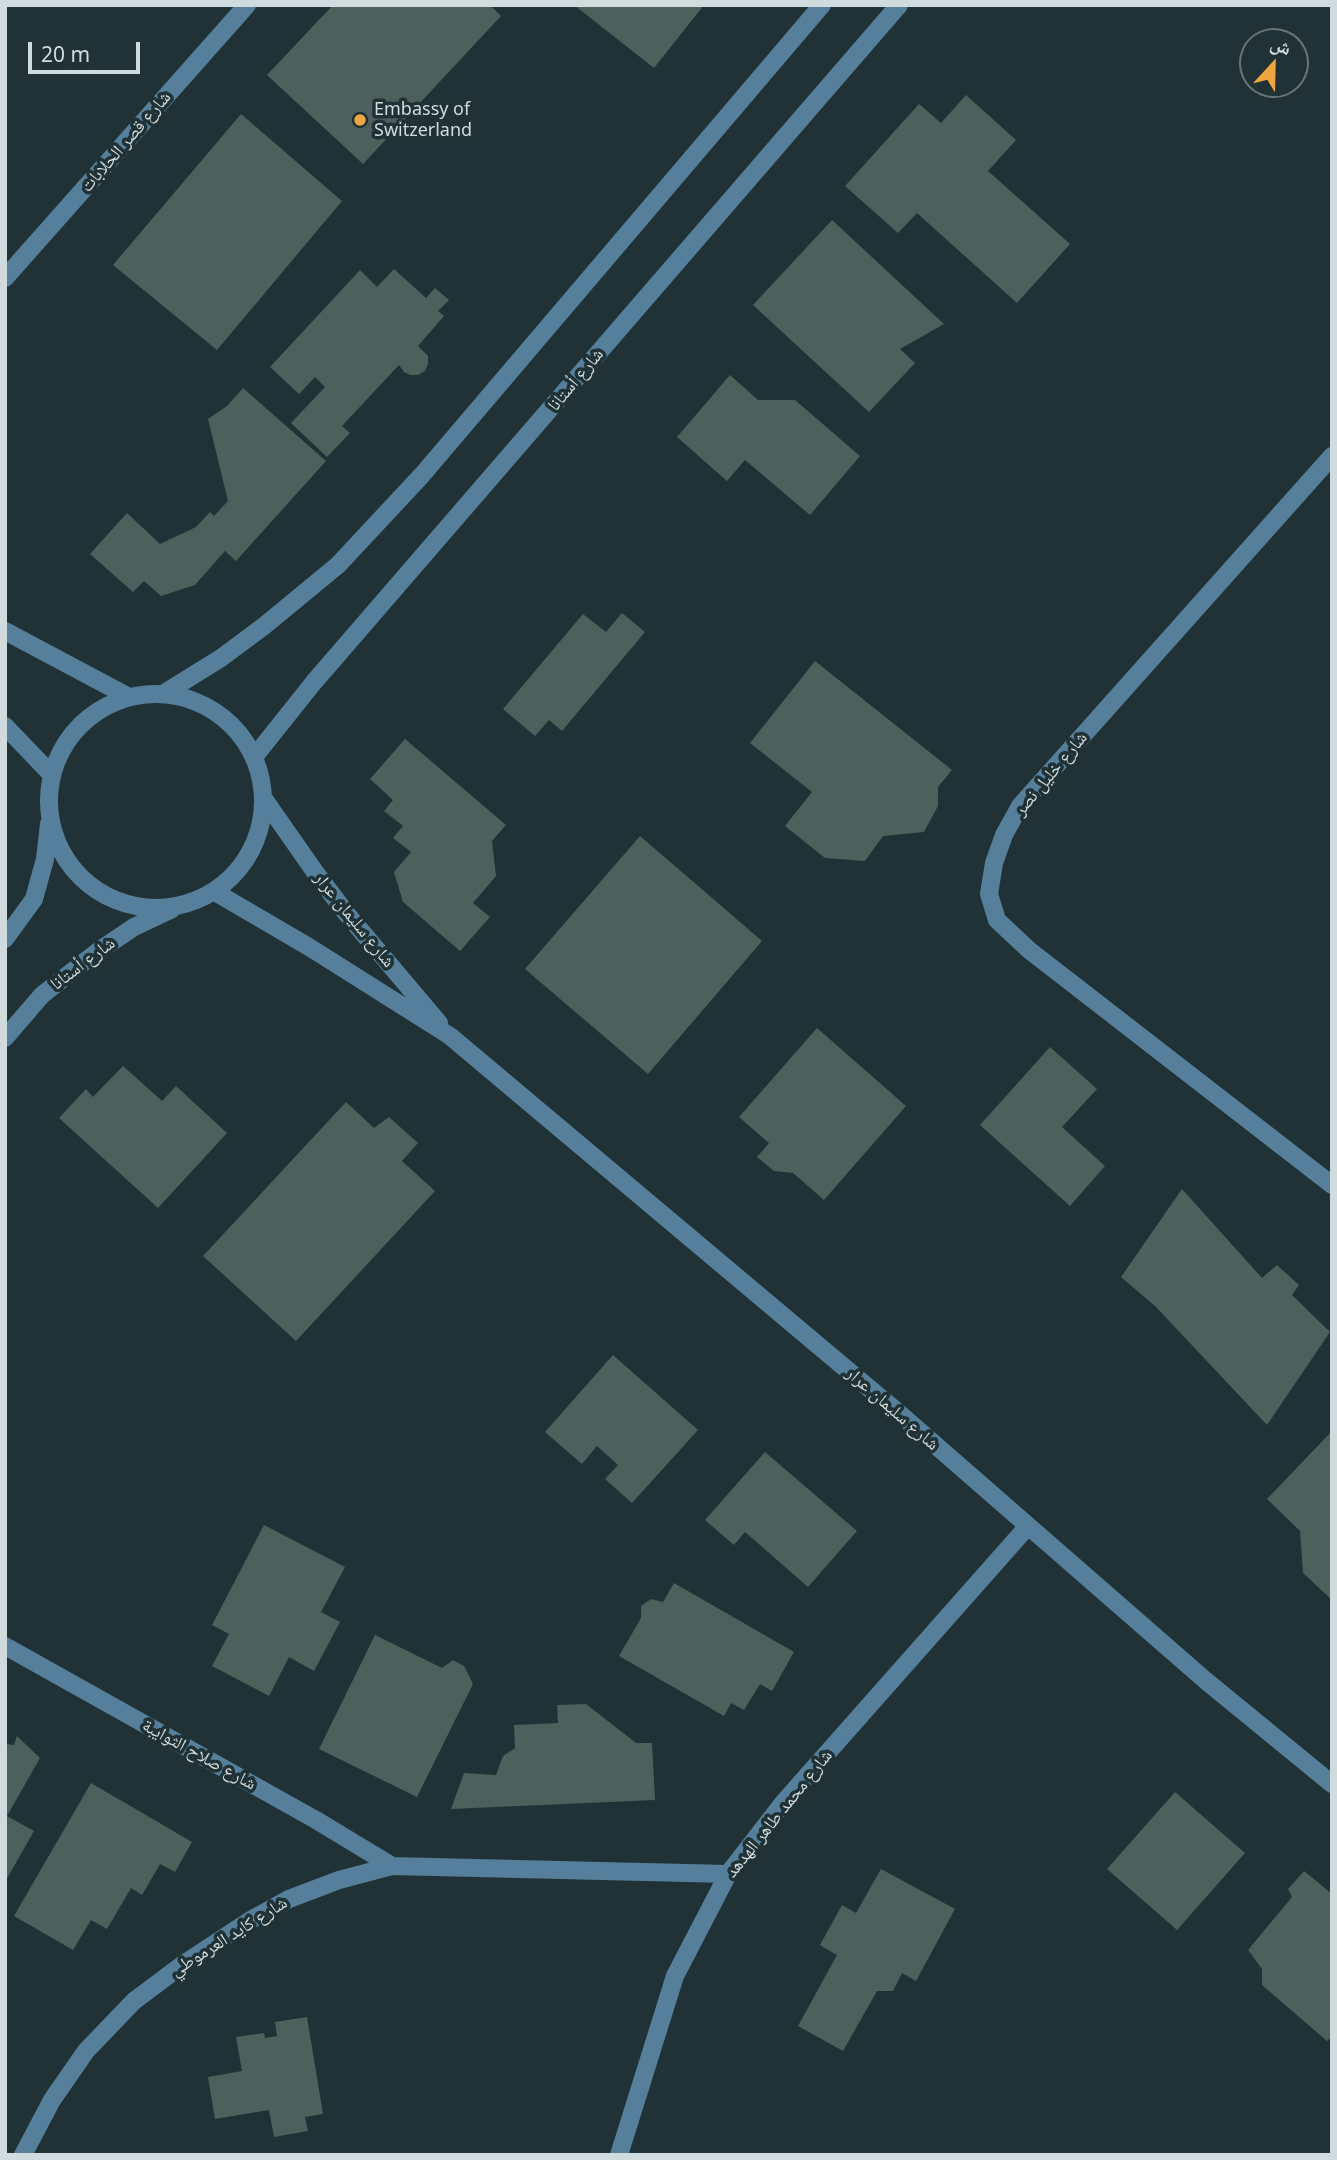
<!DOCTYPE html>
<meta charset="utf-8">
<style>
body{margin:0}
#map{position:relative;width:1337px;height:2160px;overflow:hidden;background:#203235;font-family:"Noto Sans","Noto Naskh Arabic",sans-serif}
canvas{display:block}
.frame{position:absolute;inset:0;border:7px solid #d0dbdd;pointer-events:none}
.north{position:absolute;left:1239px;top:28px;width:70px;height:70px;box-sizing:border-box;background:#203235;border:2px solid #667678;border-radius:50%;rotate:22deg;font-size:19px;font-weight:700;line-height:28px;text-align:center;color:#d0dbdd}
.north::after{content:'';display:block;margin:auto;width:24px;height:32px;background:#f1a540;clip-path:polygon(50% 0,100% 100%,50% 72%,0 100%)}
.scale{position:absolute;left:28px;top:42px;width:112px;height:32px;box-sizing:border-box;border:4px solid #d0dbdd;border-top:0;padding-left:9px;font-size:21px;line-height:24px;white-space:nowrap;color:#d0dbdd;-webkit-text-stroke:5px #203235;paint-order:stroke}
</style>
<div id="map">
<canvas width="1337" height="2160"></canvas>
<div class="frame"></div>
<div class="north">ش</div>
<div class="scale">20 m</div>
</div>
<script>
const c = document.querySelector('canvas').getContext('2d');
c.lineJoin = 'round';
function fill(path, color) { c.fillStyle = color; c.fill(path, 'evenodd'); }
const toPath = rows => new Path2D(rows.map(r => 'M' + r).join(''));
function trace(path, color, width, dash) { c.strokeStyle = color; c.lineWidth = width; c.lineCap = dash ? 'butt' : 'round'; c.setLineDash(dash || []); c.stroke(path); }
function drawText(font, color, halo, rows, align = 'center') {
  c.font = font + ' "Noto Sans","Noto Naskh Arabic",sans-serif'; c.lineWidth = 7; c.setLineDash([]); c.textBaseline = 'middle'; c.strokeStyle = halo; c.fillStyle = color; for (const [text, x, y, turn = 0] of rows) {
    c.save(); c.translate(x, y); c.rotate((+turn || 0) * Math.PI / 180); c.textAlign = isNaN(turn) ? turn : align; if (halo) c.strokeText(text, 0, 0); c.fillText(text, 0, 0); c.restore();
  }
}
fill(toPath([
 [333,5,490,5,501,16,363,164,267,75],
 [574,5,704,5,654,68],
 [966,95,1016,140,988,171,1070,244,1017,303,917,213,898,233,845,186,919,104,941,123],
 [241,114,342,201,217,350,113,265],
 [832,220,944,324,900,349,915,363,869,412,753,305],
 [394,269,426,298,435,288,449,300,438,311,444,316,418,346,428,356,428,364,425,371,418,375,410,375,404,372,399,365,342,426,350,433,327,457,291,423,325,387,315,377,299,394,270,367,360,270,377,287],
 [730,375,758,400,795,400,860,456,810,515,745,460,727,481,677,437],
 [243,388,326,461,236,561,225,551,195,585,161,596,144,581,133,592,90,554,127,513,160,544,196,527,210,512,214,516,228,501,208,419,227,406],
 [622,613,645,632,562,731,549,720,535,736,503,709,583,614,606,632],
 [815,661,952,770,938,787,938,806,924,832,883,836,865,861,825,858,785,826,812,792,750,743],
 [405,739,506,825,492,841,496,876,473,903,490,917,460,951,403,902,394,872,411,852,393,838,403,826,384,811,393,800,370,779],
 [640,836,762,941,648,1074,525,969],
 [817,1028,906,1106,824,1200,793,1173,774,1171,757,1157,769,1143,739,1117],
 [1050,1047,1097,1089,1062,1127,1105,1166,1070,1206,980,1125],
 [123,1066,162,1101,176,1086,227,1133,158,1208,59,1118,86,1089,93,1097],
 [346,1102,374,1128,389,1117,418,1143,402,1161,435,1191,296,1341,203,1256],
 [1182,1189,1262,1278,1277,1265,1299,1285,1292,1295,1330,1332,1267,1425,1156,1307,1121,1277],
 [613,1355,698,1430,632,1503,605,1479,618,1465,597,1446,582,1464,545,1432],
 [1332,1431,1332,1600,1303,1573,1300,1531,1267,1499],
 [765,1452,857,1531,808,1587,745,1532,734,1545,705,1520],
 [264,1525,345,1567,321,1612,340,1622,314,1671,289,1657,269,1696,212,1666,229,1634,212,1625],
 [674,1583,794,1652,772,1691,760,1684,744,1710,731,1703,724,1716,619,1656,641,1618,641,1606,651,1599,663,1602],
 [375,1635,442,1668,453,1660,464,1666,473,1684,417,1797,319,1749],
 [586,1704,636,1743,652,1743,655,1800,451,1809,464,1773,496,1775,503,1756,515,1748,514,1725,558,1723,557,1705],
 [17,1736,40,1758,7,1816,34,1831,5,1882,5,1744,14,1745],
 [91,1783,192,1842,175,1872,160,1864,142,1895,131,1888,107,1929,91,1920,73,1950,14,1916],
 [1175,1792,1245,1853,1177,1930,1107,1869],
 [881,1869,955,1909,916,1981,902,1973,893,1991,877,1991,843,2051,798,2026,837,1955,820,1945,842,1905,856,1913],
 [1304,1871,1332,1894,1332,2036,1327,2041,1262,1985,1262,1969,1248,1950,1292,1897,1288,1889],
 [307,2017,323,2114,305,2117,308,2131,274,2137,269,2110,215,2119,208,2077,242,2071,236,2037,264,2033,265,2038,277,2036,275,2022]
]), '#4d605c');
trace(toPath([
 [5,278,247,5],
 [1332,456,1020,806,1004,835,994,863,989,894,997,920,1029,950,1332,1185],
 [5,631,129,697],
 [163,694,221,658,264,626,338,565,422,475,822,5],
 '49 801a107 107 0 1 1 214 0a107 107 0 1 1-214 0Z',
 [5,726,51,774],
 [255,756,314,682,899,5],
 [264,799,315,872,346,913,439,1023],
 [215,892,309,947,450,1036,901,1415,1205,1680,1332,1784],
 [5,939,34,899,45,859,49,824],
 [5,1038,42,995,97,952,134,927,172,909],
 [5,1646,316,1820,392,1866],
 [23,2155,52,2100,86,2051,134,2001,182,1965,249,1921,289,1899,339,1880,392,1866,728,1874],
 [619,2155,675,1976,728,1874,783,1803,1028,1526]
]), '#557f9b', 18);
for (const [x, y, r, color] of [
 [360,120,7,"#f1a540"]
]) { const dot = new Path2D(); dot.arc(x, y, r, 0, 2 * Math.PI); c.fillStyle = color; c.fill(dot); trace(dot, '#203235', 2.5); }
drawText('18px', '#d0dbdd', '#203235', [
 ["Embassy of",374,110],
 ["Switzerland",374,131]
], 'left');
drawText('18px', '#d0dbdd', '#203235', [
 ["شارع قصر الحلابات",126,142,-49],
 ["شارع أستانا",576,380,-50],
 ["شارع خليل نصر",1051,774,-50],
 ["شارع سليمان عرار",354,920,51],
 ["شارع أستانا",83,964,-37],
 ["شارع سليمان عرار",892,1409,41],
 ["شارع صلاح الثوايبة",199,1755,29],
 ["شارع محمد طاهر الهدهد",779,1814,-51],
 ["شارع كايد العرموطي",229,1937,-32]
]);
</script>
